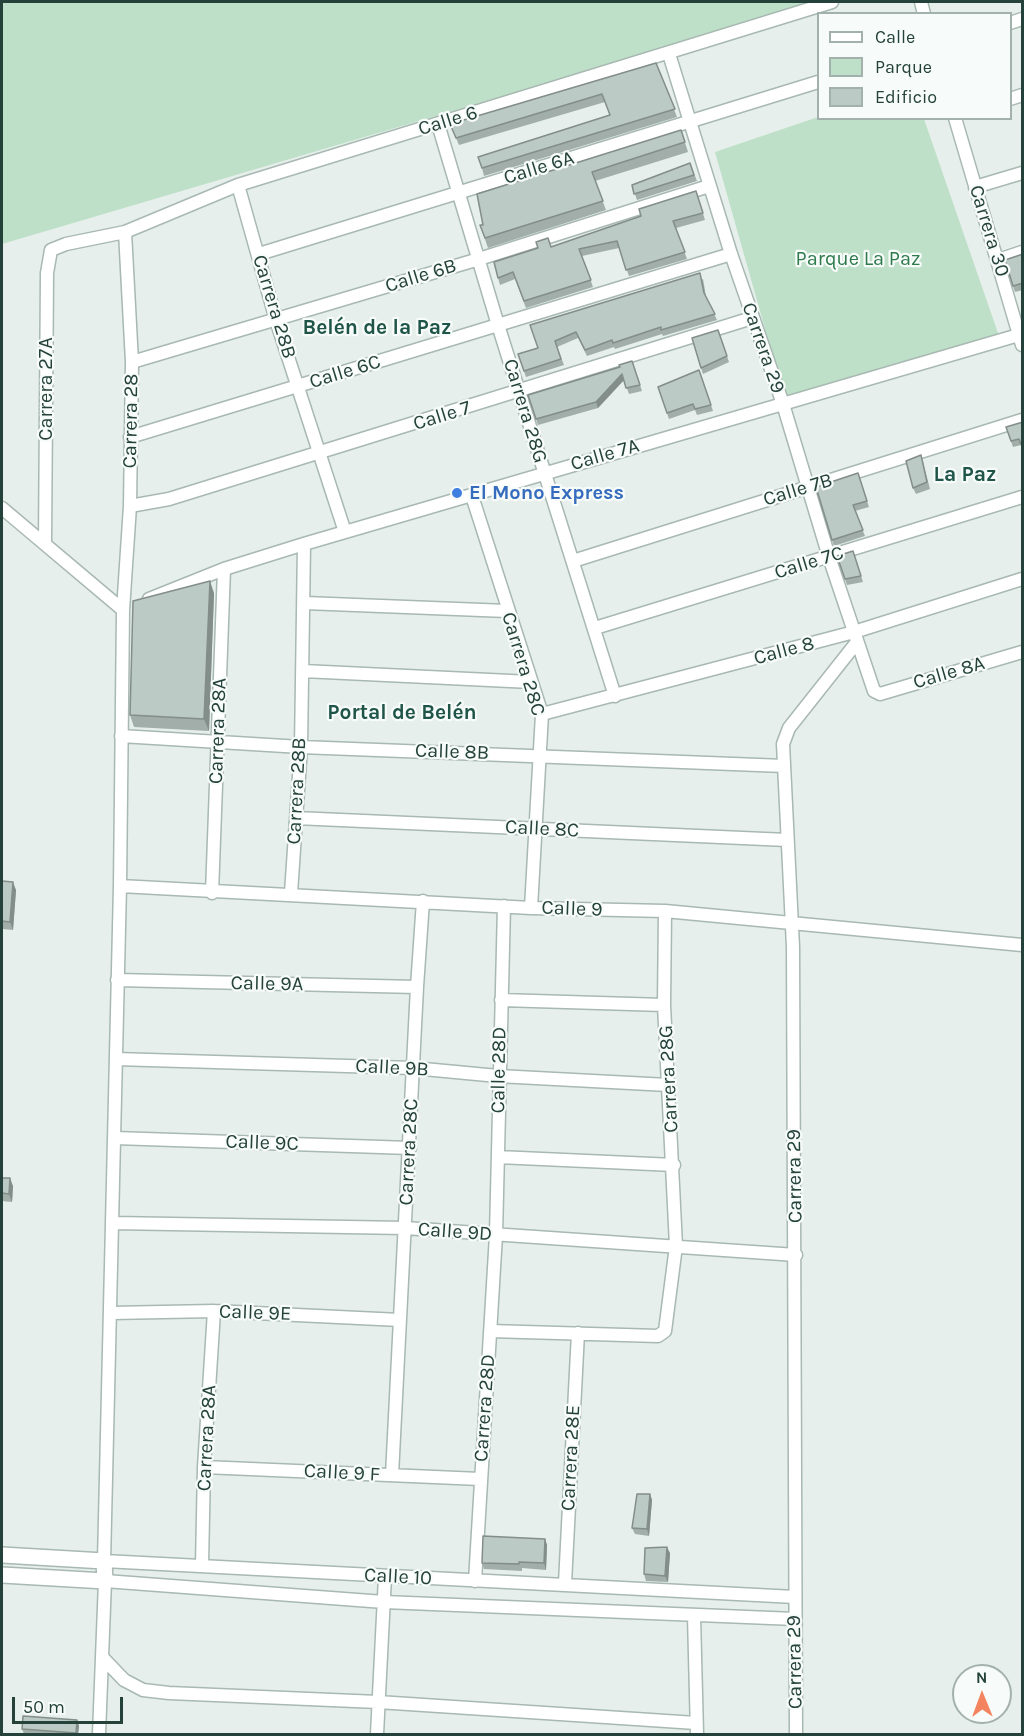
<!DOCTYPE html>
<meta charset="utf-8">
<style>
body{margin:0}
#map{position:relative;width:1024px;height:1736px;overflow:hidden;background:#e6efeb;font-family:Karla,sans-serif}
canvas{display:block}
.frame{position:absolute;inset:0;border:3px solid #24423a;pointer-events:none}
.legend{position:absolute;left:817px;top:12px;width:195px;height:108px;box-sizing:border-box;background:#f7fbf9;border:2px solid #a3b1ad;margin:0;padding:8px 10px;list-style:none;font-size:18px;color:#24423a}
.legend li{display:flex;align-items:center;gap:12px;height:30px}
.legend b{width:30px;border:2px solid #a3b1ad}
.north{position:absolute;left:952px;top:1664px;width:60px;height:60px;box-sizing:border-box;background:#f7fbf9;border:2px solid #a3b1ad;border-radius:50%;rotate:359deg;font-size:16px;font-weight:700;line-height:24px;text-align:center;color:#24423a}
.north::after{content:'';display:block;margin:auto;width:21px;height:27px;background:#f4845f;clip-path:polygon(50% 0,100% 100%,50% 72%,0 100%)}
.scale{position:absolute;left:12px;top:1697px;width:111px;height:27px;box-sizing:border-box;border:3px solid #24423a;border-top:0;padding-left:8px;font-size:18px;line-height:21px;white-space:nowrap;color:#24423a;-webkit-text-stroke:4px #f7fbf9;paint-order:stroke}
</style>
<div id="map">
<canvas width="1024" height="1736"></canvas>
<div class="frame"></div>
<ul class="legend">
<li><b style="height:8px;background:#fff"></b>Calle</li>
<li><b style="height:16px;background:#bfe0c8"></b>Parque</li>
<li><b style="height:16px;background:#bbcac4"></b>Edificio</li>
</ul>
<div class="north">N</div>
<div class="scale">50 m</div>
</div>
<script>
const c = document.querySelector('canvas').getContext('2d');
c.lineJoin = 'round';
function fill(path, color) { c.fillStyle = color; c.fill(path, 'evenodd'); }
const toPath = rows => new Path2D(rows.map(r => 'M' + r).join(''));
function trace(path, color, width, dash) { c.strokeStyle = color; c.lineWidth = width; c.lineCap = dash ? 'butt' : 'round'; c.setLineDash(dash || []); c.stroke(path); }
function drawText(font, color, halo, rows, align = 'center') {
  c.font = font + ' Karla,sans-serif'; c.lineWidth = 4.5; c.setLineDash([]); c.textBaseline = 'middle'; c.strokeStyle = halo; c.fillStyle = color; for (const [text, x, y, turn = 0] of rows) {
    c.save(); c.translate(x, y); c.rotate((+turn || 0) * Math.PI / 180); c.textAlign = isNaN(turn) ? turn : align; if (halo) c.strokeText(text, 0, 0); c.fillText(text, 0, 0); c.restore();
  }
}
fill(toPath([
 [2,2,822,2,2,244],
 [818,117,924,119,1000,339,784,396,715,152]
]), '#bfe0c8');
const minor = toPath([
 [921,2,924,14],
 [1010,23,1022,19],
 [669,54,731,254,783,404,829,557,874,691,880,694,1022,652],
 [1010,99,1022,95],
 [955,118,1022,345],
 [438,124,498,325,615,696],
 [238,185,276,320,345,532],
 [975,187,1022,173],
 [125,232,132,362,130,506,123,610,120,886,104,1561,795,1597],
 [259,254,818,82],
 [998,260,1022,252],
 [132,362,479,259,709,186],
 [130,437,731,254],
 [472,496,542,714,531,908],
 [130,506,169,499,752,318],
 [2,508,123,610],
 [45,544,47,273,51,250,66,244,125,232,238,185,832,2],
 [573,561,1022,420],
 [149,599,224,569,304,544,1022,334],
 [305,603,507,611],
 [595,628,1022,497],
 [303,671,531,682],
 [542,714,854,632,1022,579],
 [121,736,301,747,784,766],
 [296,818,787,840],
 [120,886,531,908,665,911,1022,945],
 [212,893,224,569],
 [291,893,301,747,304,544],
 [117,980,417,987],
 [501,1000,664,1005],
 [116,1059,413,1068,498,1076,668,1085],
 [115,1138,410,1148],
 [498,1157,674,1165],
 [113,1223,405,1228,796,1255],
 [111,1313,214,1311,400,1320],
 [490,1331,658,1336,665,1331,676,1246,664,1005,665,911],
 [204,1467,480,1479],
 [392,1475,417,987,423,901],
 [202,1565,204,1467,214,1311],
 [475,1581,496,1235,504,906],
 [565,1583,578,1333],
 [694,1616,697,1734],
 [102,1657,124,1680,143,1690,169,1693,378,1702,696,1723],
 [99,1734,105,1581,384,1602,795,1619],
 [377,1734,385,1577],
 [796,1734,793,947,783,744,789,728,857,642]
]);
const tertiary = toPath([
 [2,1555,104,1561,105,1581,2,1575]
]);
trace(minor, '#a8b8b2', 15);
trace(tertiary, '#a8b8b2', 18);
trace(minor, '#fff', 12);
trace(tertiary, '#fff', 15);
fill(toPath([
 [656,63,677,117,484,176,482,168,610,115,605,102,459,145,450,124],
 [681,130,688,152,595,181,606,210,488,248,480,225,483,225,477,194],
 [690,163,697,181,637,200,632,185],
 [696,191,705,220,676,228,687,259,629,276,619,248,582,256,593,287,526,308,515,279,500,285,498,278,551,247,641,216],
 [1023,254,1023,290,1015,292,1013,286],
 [703,279,706,296,717,320,663,336,662,334,615,349,614,347,587,356,578,338,557,347,564,365,526,377,518,354,538,348],
 [718,330,729,362,703,374,701,368],
 [632,361,642,391,629,394,624,380,598,408,538,425,528,395,620,367],
 [699,370,713,411,697,415,695,410,669,419,658,387],
 [1023,422,1021,445,1013,447,1006,427],
 [923,462,930,489,916,494,913,488],
 [858,473,869,507,855,511,865,536,834,546,832,540],
 [853,551,863,582,847,585,837,556],
 [214,593,209,731,134,727,130,715],
 [2,881,16,890,13,930,2,929],
 [2,1178,13,1186,12,1202,2,1201],
 [650,1494,652,1500,649,1536,635,1534,632,1528],
 [545,1539,547,1545,546,1570,522,1568,522,1571,484,1569,482,1563],
 [670,1553,668,1582,646,1581,644,1574],
 [77,1720,79,1726,78,1734,24,1734,22,1729]
]), '#a1aea9');
fill(toPath([
 [622,374,624,380,598,408,596,402],
 [210,581,214,593,209,731,204,719],
 [13,882,16,890,13,930,10,922],
 [10,1178,13,1186,12,1202,9,1194],
 [650,1494,652,1500,649,1536,647,1529],
 [545,1539,547,1545,546,1570,544,1563],
 [667,1547,670,1553,668,1582,665,1576],
 [77,1720,79,1726,78,1734,76,1734,76,1733]
]), '#838d89');
const building = toPath([
 [656,63,675,109,482,168,478,157,610,115,602,94,456,138,450,124,656,63],
 [681,130,685,142,592,172,603,201,485,238,480,225,483,225,477,194,681,130],
 [690,163,694,175,634,194,632,185,690,163],
 [696,191,703,213,673,221,685,252,626,270,617,241,579,249,591,280,524,301,513,272,498,278,494,262,538,248,536,242,548,238,551,247,641,216,639,209,696,191],
 [1023,254,1023,283,1013,286,1005,260,1023,254],
 [700,273,704,293,715,314,661,330,661,327,613,343,612,340,585,350,576,332,555,341,561,359,524,371,518,354,538,348,530,325,700,273],
 [718,330,727,356,701,368,692,338,718,330],
 [632,361,640,385,626,388,622,374,596,402,536,419,528,395,620,367,619,365,632,361],
 [699,370,711,405,695,409,693,404,667,413,658,387,699,370],
 [1023,422,1023,449,1019,439,1011,441,1006,427,1023,422],
 [921,455,927,482,913,488,906,461,921,455],
 [858,473,867,501,853,505,863,530,832,540,816,487,858,473],
 [853,551,861,576,845,579,837,556,853,551],
 [210,581,204,719,130,715,133,601,210,581],
 [2,881,13,882,10,922,2,921,2,881],
 [2,1178,10,1178,9,1194,2,1193,2,1178],
 [637,1494,650,1494,647,1529,632,1528,637,1494],
 [483,1536,545,1539,544,1563,519,1562,519,1564,482,1563,483,1536],
 [667,1547,665,1576,644,1574,645,1548,667,1547],
 [23,1716,77,1720,76,1733,22,1729,23,1716]
]);
fill(building, '#bbcac4');
trace(building, '#838d89', 1.5);
for (const [x, y, r, color] of [
 [457,493,6,"#3f7fe0"]
]) { const dot = new Path2D(); dot.arc(x, y, r, 0, 2 * Math.PI); c.fillStyle = color; c.fill(dot); trace(dot, '#f7fbf9', 2); }
drawText('20px', '#24423a', '#f7fbf9', [
 ["Calle 6",448,121,-17],
 ["Calle 6A",539,168,-17],
 ["Carrera 30",989,231,73],
 ["Calle 6B",421,276,-17],
 ["Carrera 28B",274,307,73],
 ["Carrera 29",763,348,71],
 ["Calle 6C",345,372,-17],
 ["Carrera 27A",46,389,-90],
 ["Carrera 28G",525,411,73],
 ["Calle 7",442,416,-17],
 ["Carrera 28",131,421,-89],
 ["Calle 7A",605,455,-16],
 ["Calle 7B",798,490,-17],
 ["Calle 7C",809,563,-17],
 ["Calle 8",784,651,-15],
 ["Carrera 28C",523,664,73],
 ["Calle 8A",949,673,-16],
 ["Carrera 28A",218,731,-88],
 ["Calle 8B",452,752,2],
 ["Carrera 28B",297,791,-87],
 ["Calle 8C",542,829,3],
 ["Calle 9",572,909,2],
 ["Calle 9A",267,984,1],
 ["Calle 9B",392,1068,3],
 ["Calle 28D",499,1070,-89],
 ["Carrera 28G",669,1079,-93],
 ["Calle 9C",262,1143,2],
 ["Carrera 28C",409,1152,-87],
 ["Carrera 29",795,1176,-91],
 ["Calle 9D",455,1232,4],
 ["Calle 9E",255,1313,2],
 ["Carrera 28D",485,1408,-86],
 ["Carrera 28A",207,1438,-87],
 ["Carrera 28E",571,1458,-87],
 ["Calle 9 F",342,1473,3],
 ["Calle 10",398,1577,3],
 ["Carrera 29",795,1662,-91]
]);
drawText('20px', '#2d7a4b', '#f7fbf9', [
 ["Parque La Paz",858,259]
]);
drawText('bold 20px', '#366cbe', '#f7fbf9', [
 ["El Mono Express",469,493]
], 'left');
drawText('bold 21px', '#1f5548', '#f7fbf9', [
 ["Belén de la Paz",377,328],
 ["La Paz",965,475],
 ["Portal de Belén",402,713]
]);
</script>
